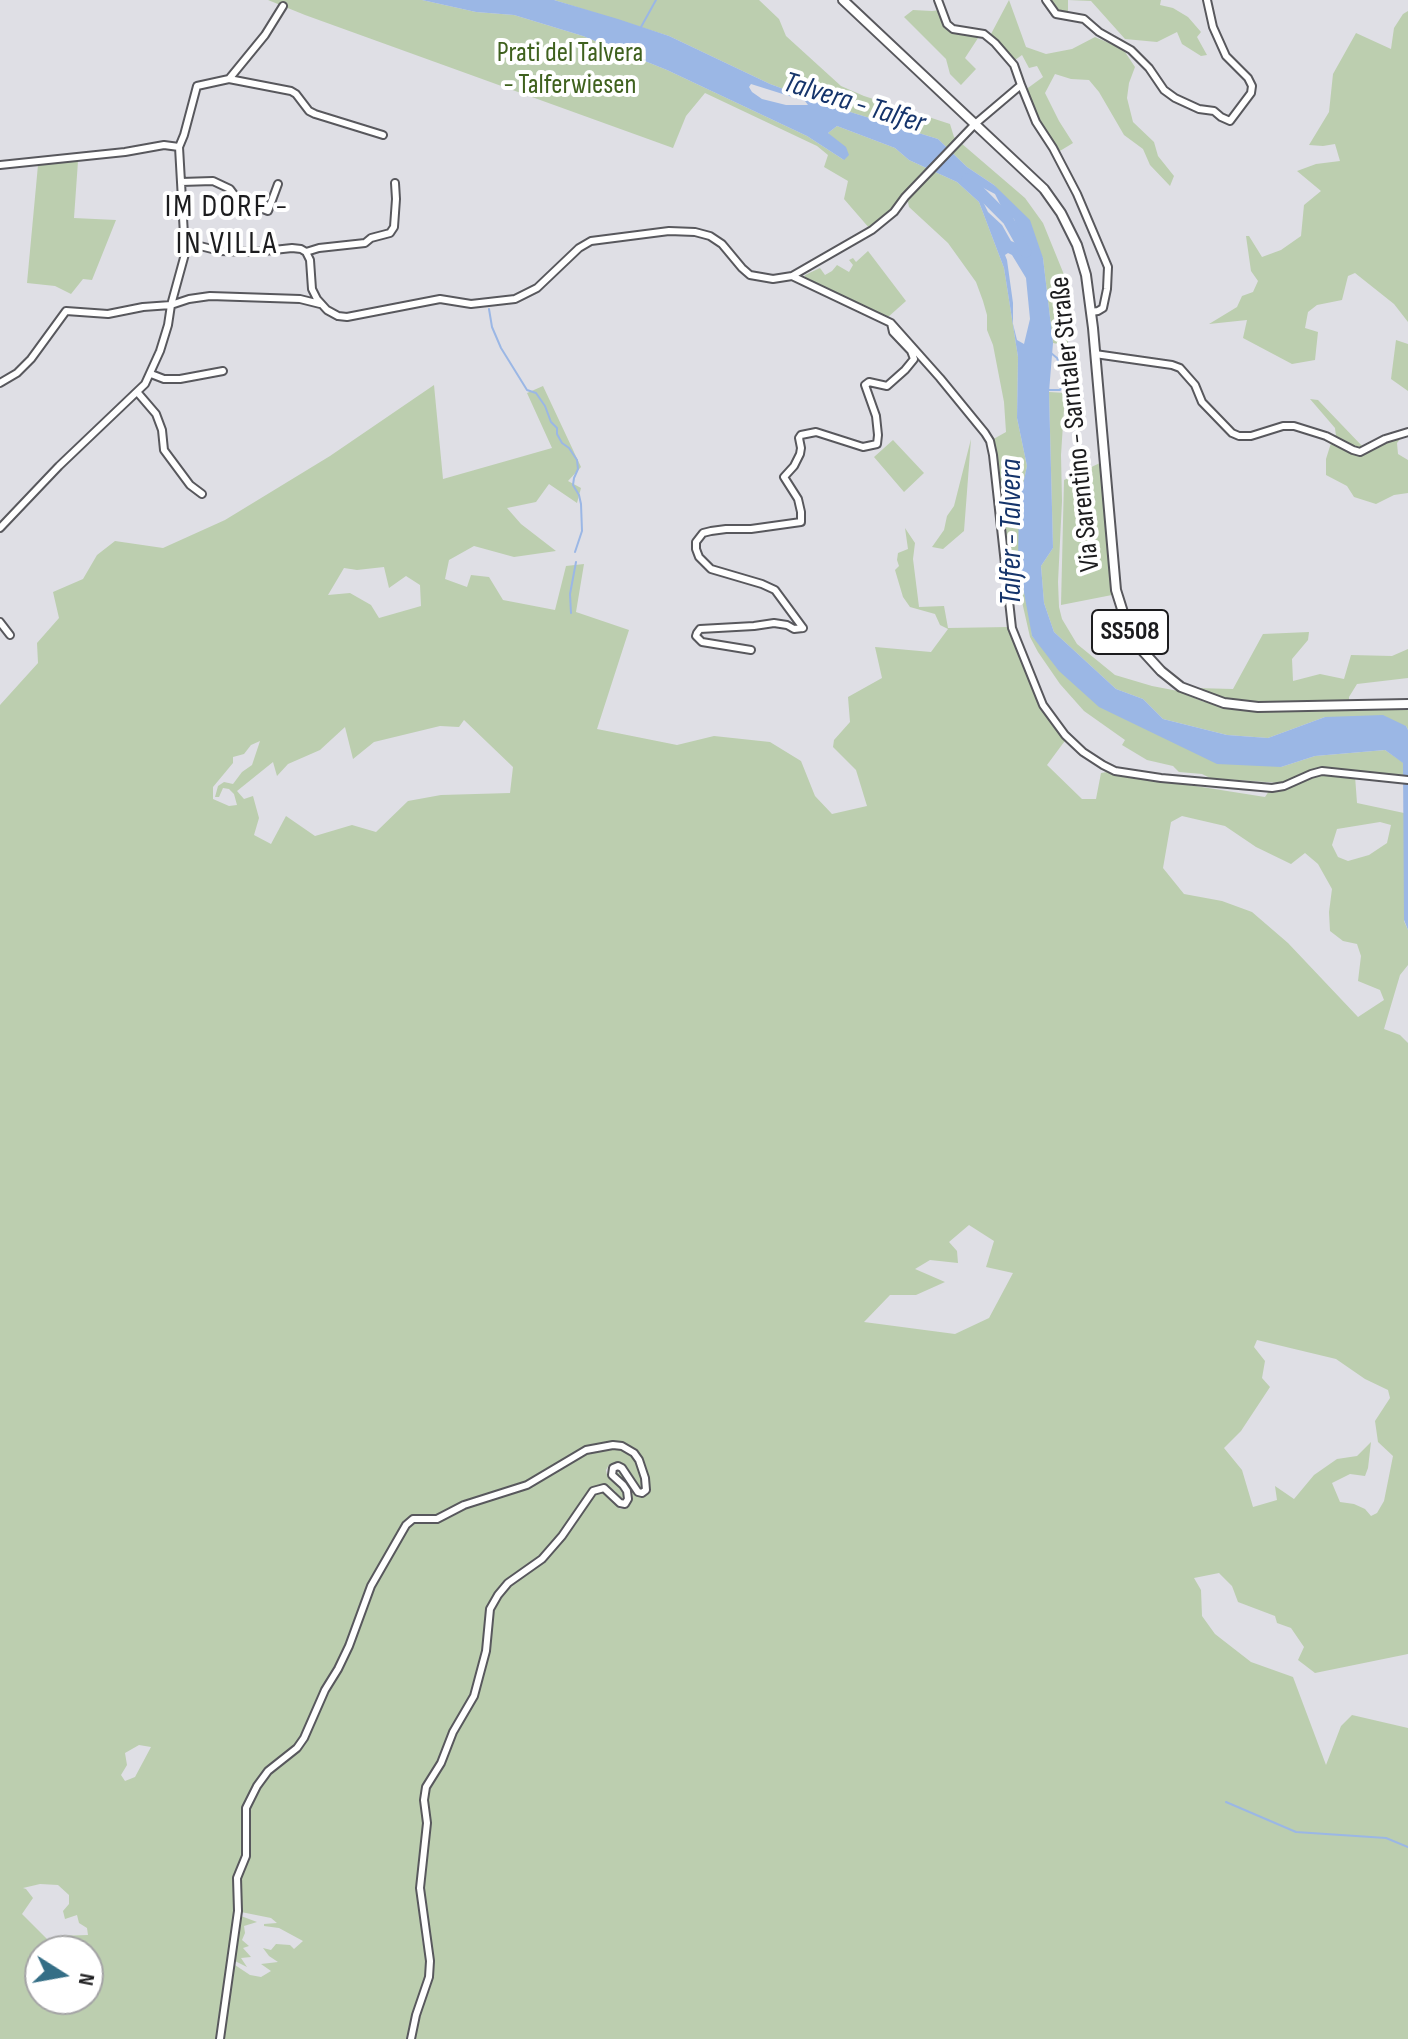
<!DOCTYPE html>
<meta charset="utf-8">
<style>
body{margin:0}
#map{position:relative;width:1408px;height:2039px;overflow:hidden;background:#dfdfe5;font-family:"Sofia Sans Condensed",sans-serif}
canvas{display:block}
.north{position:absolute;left:24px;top:1935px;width:80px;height:80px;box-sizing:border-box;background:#fff;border:2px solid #a4a4a5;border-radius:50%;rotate:101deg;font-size:22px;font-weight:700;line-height:32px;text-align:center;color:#1c1c1e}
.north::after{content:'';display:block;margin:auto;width:28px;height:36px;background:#346e86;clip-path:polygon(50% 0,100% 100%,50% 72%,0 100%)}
</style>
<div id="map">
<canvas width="1408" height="2039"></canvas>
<div class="north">N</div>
</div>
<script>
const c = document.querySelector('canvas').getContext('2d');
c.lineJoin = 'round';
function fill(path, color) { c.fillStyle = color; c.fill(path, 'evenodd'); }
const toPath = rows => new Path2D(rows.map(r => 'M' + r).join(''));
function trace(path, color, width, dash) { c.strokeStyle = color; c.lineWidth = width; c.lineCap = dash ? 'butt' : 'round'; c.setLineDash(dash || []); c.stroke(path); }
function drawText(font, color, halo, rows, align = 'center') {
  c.font = font + ' "Sofia Sans Condensed",sans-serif'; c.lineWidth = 8; c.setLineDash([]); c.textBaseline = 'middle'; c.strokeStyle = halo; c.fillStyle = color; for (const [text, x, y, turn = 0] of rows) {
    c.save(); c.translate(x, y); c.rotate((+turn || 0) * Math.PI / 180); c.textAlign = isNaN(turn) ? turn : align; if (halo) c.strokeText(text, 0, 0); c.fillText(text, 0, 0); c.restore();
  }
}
fill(toPath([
 [268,0,422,0,476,12,514,15,583,36,667,70,807,136,844,160,828,133,837,126,895,148,909,160,957,182,979,202,1004,268,1018,357,1017,418,1027,466,1019,503,1032,636,1099,706,1281,767,1315,756,1385,750,1404,763,1404,776,1321,767,1280,783,1210,778,1202,774,1179,772,1173,766,1147,760,1122,745,1125,740,1084,711,1060,684,1038,652,1030,637,1020,593,1007,587,990,441,1006,432,1004,402,993,345,987,330,987,315,983,301,976,282,948,243,909,207,908,202,903,198,870,229,844,199,848,181,824,167,828,155,817,146,705,93,686,116,673,148,305,15],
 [554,0,759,0,779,19,786,36,841,86,864,96,950,124,954,137,1025,198,1043,223,1067,282,1068,346,1053,343,1043,258,994,185,967,167,938,139,824,104,770,84,669,36],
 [1009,0,1026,47,1046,54,1072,49,1095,37,1123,49,1135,67,1129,83,1127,98,1133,122,1154,142,1158,156,1174,176,1170,186,1150,165,1143,149,1124,135,1099,92,1089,80,1071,79,1055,74,1045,93,1059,121,1073,143,1055,154,1024,104,1021,93,1043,77,1037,66,1029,68,1022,55,1015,60,991,34],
 [1050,0,1161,0,1160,5,1173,8,1188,17,1201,32,1197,37,1207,55,1201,56,1182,44,1177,32,1157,42,1125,39,1091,1,1068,0,1068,13,1057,10],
 [913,10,932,11,941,10,947,24,980,35,965,58,976,69,961,85,950,74,946,59,904,17],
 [1408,11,1408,322,1394,304,1355,273,1348,276,1342,300,1317,305,1308,312,1305,328,1318,332,1315,360,1292,364,1243,338,1247,320,1209,324,1237,307,1242,296,1253,292,1258,281,1251,271,1246,236,1249,236,1262,257,1281,250,1301,236,1304,205,1321,191,1297,171,1316,164,1340,161,1335,144,1323,146,1309,145,1329,112,1333,74,1356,33,1391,49,1394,28,1403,14],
 [78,161,74,218,116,220,92,280,83,279,71,294,55,286,27,283,38,165],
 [868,251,906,301,887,318,804,279,805,275,820,268,825,275,832,271,837,265,849,272,853,265,849,260,853,258,856,262],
 [1396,340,1408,344,1408,391,1391,379],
 [434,385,443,479,552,448,527,393,543,386,581,467,568,481,581,488,577,503,549,484,536,502,507,508,521,524,556,551,514,557,474,546,449,560,445,579,467,587,471,575,489,577,503,600,555,610,566,566,584,564,576,612,629,630,597,729,677,745,714,736,770,742,801,761,815,796,832,814,867,806,856,770,833,747,834,740,850,722,848,697,882,678,875,647,931,652,948,629,940,625,935,614,910,607,903,597,895,570,899,566,897,560,898,553,908,549,905,528,915,543,913,559,919,607,944,606,948,628,1009,627,1024,659,1043,705,1067,738,1047,765,1082,799,1096,799,1101,773,1107,772,1265,797,1269,791,1287,788,1312,776,1325,774,1355,776,1357,803,1404,813,1404,921,1408,930,1408,965,1400,975,1384,1029,1400,1035,1408,1043,1408,1654,1315,1673,1298,1660,1304,1647,1291,1628,1277,1623,1275,1616,1238,1602,1232,1586,1219,1573,1194,1578,1201,1590,1202,1616,1215,1634,1251,1662,1293,1677,1326,1765,1341,1726,1352,1715,1408,1728,1408,2039,413,2039,419,2015,432,1978,433,1961,428,1938,422,1888,429,1787,456,1730,476,1696,492,1609,500,1596,510,1586,546,1561,576,1524,589,1499,595,1494,601,1491,608,1496,620,1509,625,1509,630,1505,631,1499,629,1492,615,1475,616,1472,624,1474,639,1496,643,1497,649,1490,647,1477,636,1453,619,1441,600,1445,525,1484,454,1507,436,1516,409,1517,404,1522,370,1585,346,1647,336,1668,323,1689,301,1739,296,1746,267,1770,244,1807,243,1857,235,1876,235,1911,231,1951,217,2027,217,2039,0,2039,0,705,38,663,37,643,59,618,53,592,83,579,97,555,115,541,163,548,225,520,330,456],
 [384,567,389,588,406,576,420,585,421,606,379,618,371,605,350,593,328,595,344,568,357,570],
 [464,720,513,767,510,793,441,795,408,801,376,832,352,825,315,836,286,816,271,844,254,835,259,818,253,796,244,799,237,791,273,762,277,776,288,764,320,750,345,727,353,759,374,742,440,726,459,727],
 [260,741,252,765,242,772,233,784,224,782,218,786,215,797,219,797,223,788,229,789,234,794,237,805,229,806,213,799,213,787,233,763,233,757,244,754,251,745],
 [1182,816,1225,826,1256,847,1291,864,1305,853,1318,864,1332,889,1329,912,1330,931,1343,941,1357,944,1361,956,1358,981,1380,990,1384,1000,1358,1017,1288,943,1252,912,1222,901,1184,894,1163,868,1171,822],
 [1380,822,1391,825,1387,843,1369,855,1348,861,1338,857,1332,845,1337,829],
 [969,1225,994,1241,986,1267,1013,1273,989,1318,955,1334,864,1322,890,1295,916,1295,945,1282,915,1269,930,1260,958,1263,957,1251,949,1242],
 [1257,1340,1336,1359,1365,1379,1388,1390,1390,1398,1375,1421,1378,1442,1393,1456,1384,1501,1377,1513,1371,1516,1365,1509,1354,1504,1340,1502,1332,1483,1350,1474,1365,1476,1368,1468,1371,1442,1357,1456,1337,1459,1314,1475,1294,1499,1275,1486,1277,1500,1253,1507,1242,1470,1224,1448,1241,1431,1270,1387,1262,1378,1265,1361,1254,1347],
 [139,1745,151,1747,135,1777,125,1781,121,1775,127,1765,125,1753],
 [40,1884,58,1885,69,1895,69,1904,63,1911,65,1919,77,1915,79,1923,87,1928,88,1935,58,1936,50,1942,22,1914,33,1898,26,1889,23,1888],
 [40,1951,88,1951,88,1999,40,1999],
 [1049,392,1065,393,1061,455,1062,501,1058,582,1059,607,1062,619,1077,644,1115,675,1152,686,1178,691,1204,702,1206,697,1195,688,1233,689,1263,634,1309,632,1308,640,1292,659,1293,681,1320,674,1344,679,1351,655,1392,656,1408,649,1408,678,1357,684,1349,697,1349,703,1275,703,1350,709,1408,709,1408,730,1406,726,1325,717,1268,738,1227,735,1163,719,1143,699,1116,689,1054,632,1044,603,1041,566,1053,548],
 [1310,399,1318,400,1363,447,1387,435,1408,429,1397,443,1398,454,1408,460,1408,493,1394,495,1376,504,1354,497,1347,486,1326,475,1326,459,1331,443,1336,436,1335,428],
 [971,439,964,531,943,549,932,547,944,530,947,516,954,506],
 [893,440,924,473,904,492,874,457],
 [1102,462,1112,595,1061,605,1064,480],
 [615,1447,625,1449,636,1460,643,1477,643,1485,640,1487,638,1485,627,1468,620,1464,613,1463,609,1465,606,1470,607,1475,612,1480,618,1483,624,1492,623,1498,619,1498,615,1491,603,1485,595,1487,585,1496,577,1512,541,1556,506,1581,496,1592,488,1607,485,1624,484,1651,472,1693,452,1727,439,1761,424,1786,425,1824,418,1887,422,1940,427,1961,426,1978,413,2014,408,2039,222,2039,235,1965,250,1975,261,1977,271,1971,261,1964,278,1962,269,1956,263,1948,271,1950,276,1944,290,1945,294,1949,303,1941,279,1928,264,1926,264,1924,277,1923,271,1918,241,1912,240,1878,249,1856,249,1809,259,1787,270,1773,298,1751,307,1738,314,1720,350,1650,374,1587,406,1529,415,1522,437,1522,464,1509,527,1488,590,1451,601,1451],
 [241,1916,257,1922,244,1926,245,1933,242,1940,249,1946,243,1948,251,1957,241,1958,247,1967,235,1961]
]), '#bcceaf');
fill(toPath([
 [422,0,554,0,618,19,669,36,770,84,824,104,938,139,967,167,994,185,1030,220,1043,258,1053,343,1049,392,1053,548,1041,566,1044,603,1054,632,1116,689,1143,699,1163,719,1227,735,1268,738,1325,717,1383,715,1406,726,1408,730,1408,930,1404,920,1403,763,1385,750,1315,756,1281,767,1217,764,1099,707,1059,671,1032,636,1018,560,1019,503,1027,466,1017,418,1018,357,1004,268,979,202,957,182,909,160,895,148,837,126,828,133,846,147,849,155,844,160,807,136,667,70,583,36,514,15,476,12],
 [751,84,805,101,808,105,786,105,762,99,752,92,749,87],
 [974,183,995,194,1004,212,1014,219,1019,235,1016,243,1011,241,1002,225,988,212],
 [1008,253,1012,255,1026,278,1030,319,1024,344,1017,340,1013,324,1013,303,1007,260,1005,255]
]), '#9bb7e5');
trace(toPath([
 [641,27,656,0],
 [489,309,492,327,501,348,527,390,536,393,545,406,551,422,557,428,557,434,562,443,569,448,577,460,578,469,574,478,573,485,579,495,581,504,582,531,575,552],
 [1048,390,1060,390,1062,385,1063,372,1057,358,1051,353],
 [571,613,570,594,576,562],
 [1226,1802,1296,1832,1386,1838,1408,1847]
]), '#9bb7e5', 2);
trace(toPath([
 [967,179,1008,220,1026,252]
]), '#9bb7e5', 11);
const minor = toPath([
 [1046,0,1056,14,1084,19,1099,32,1131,50,1149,68,1164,90,1175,98,1199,109,1214,111,1221,117,1230,121,1251,93,1252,86,1248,78,1226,56,1213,27,1207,0],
 [229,79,291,91,296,94,309,111,315,114,383,135],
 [1021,85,1036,122,1053,148,1077,194,1108,267,1107,289,1103,308,1098,311,1091,312],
 [179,147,184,135,197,86,229,79,265,35,283,6],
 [0,165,125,152,164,145,179,147,184,235,188,243],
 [181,182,213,181,230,189,236,197,245,202,268,211,278,184],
 [188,243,220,251,255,252,292,248,301,249,306,252,310,260,312,289,317,299,327,310,338,316,347,317,440,299,471,304,515,299,537,288,579,248,591,241,669,231,695,232,710,236,722,244,742,268,750,275,773,279,792,276,872,230,894,212,905,197,975,124,1021,85,1014,65,995,43,984,34,953,29,947,24,938,0],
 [306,252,319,248,365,243,371,238,390,233,394,227,396,199,395,183],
 [792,276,891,323,940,378,985,433,990,441,993,455,1012,628,1043,705,1065,735,1083,752,1103,765,1115,771,1161,778,1272,788,1284,786,1311,774,1322,771,1408,780],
 [1095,354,1172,365,1180,368,1195,385,1202,402,1232,433,1239,436,1251,436,1283,426,1294,426,1326,436,1353,450,1360,452,1385,439,1408,432],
 [151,374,164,379,180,379,223,371],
 [0,383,17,373,31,359,66,311,108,314,143,307,171,305,189,299,210,296,300,299,320,304],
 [138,393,156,414,162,430,164,450,190,485,202,494],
 [0,528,59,466,145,384,160,351,168,325,171,305,188,243],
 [0,622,10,635],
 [803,628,775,590,762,584,711,569,699,557,696,549,696,542,703,533,711,531,726,529,751,529,801,522,801,512,798,499,784,477,794,466,800,454,801,448,799,438,801,435,816,432,863,447,877,444,878,435,876,416,865,385,869,382,887,386,905,370,914,359,911,351,893,332,891,323],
 [751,650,702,642,696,636,697,633,700,629,754,626,774,623,787,625,794,629,803,628],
 [220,2039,238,1911,237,1878,246,1856,246,1808,257,1786,268,1771,297,1748,304,1738,325,1690,338,1669,349,1646,371,1586,406,1525,413,1519,437,1519,464,1505,527,1485,586,1450,613,1445,622,1446,634,1453,639,1460,645,1478,646,1490,642,1493,638,1492,622,1468,618,1466,613,1468,612,1475,623,1485,627,1491,628,1499,625,1504,620,1503,604,1488,593,1491,562,1536,542,1559,508,1583,498,1595,490,1609,486,1651,474,1696,453,1732,441,1763,426,1787,424,1800,427,1823,420,1888,430,1961,429,1977,416,2015,411,2039]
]);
const major = toPath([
 [843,0,1044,189,1061,213,1077,245,1086,275,1093,328,1116,590,1127,625,1140,648,1161,671,1181,687,1224,703,1258,707,1408,704]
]);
trace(minor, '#58585d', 10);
trace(major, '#58585d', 12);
trace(minor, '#fff', 6);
trace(major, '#fff', 8);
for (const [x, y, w] of [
 [1130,632,76]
]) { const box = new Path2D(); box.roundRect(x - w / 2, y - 22, w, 44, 6); c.fillStyle = '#fff'; c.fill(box); trace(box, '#1c1c1e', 2); }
drawText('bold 26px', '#1c1c1e', null, [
 ["SS508",1130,632]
]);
drawText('28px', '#3f611e', '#fff', [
 ["Prati del Talvera",570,54],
 ["- Talferwiesen",570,86]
]);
drawText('28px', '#1c1c1e', '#fff', [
 ["Via Sarentino - Sarntaler Straße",1076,424,-96]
]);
drawText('italic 30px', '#15346b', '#fff', [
 ["Talvera - Talfer",854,104,17],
 ["Talfer - Talvera",1012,532,-90]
]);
c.letterSpacing = '2px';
drawText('32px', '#1c1c1e', '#fff', [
 ["IM DORF -",227,208],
 ["IN VILLA",227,245]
]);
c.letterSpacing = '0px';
</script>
